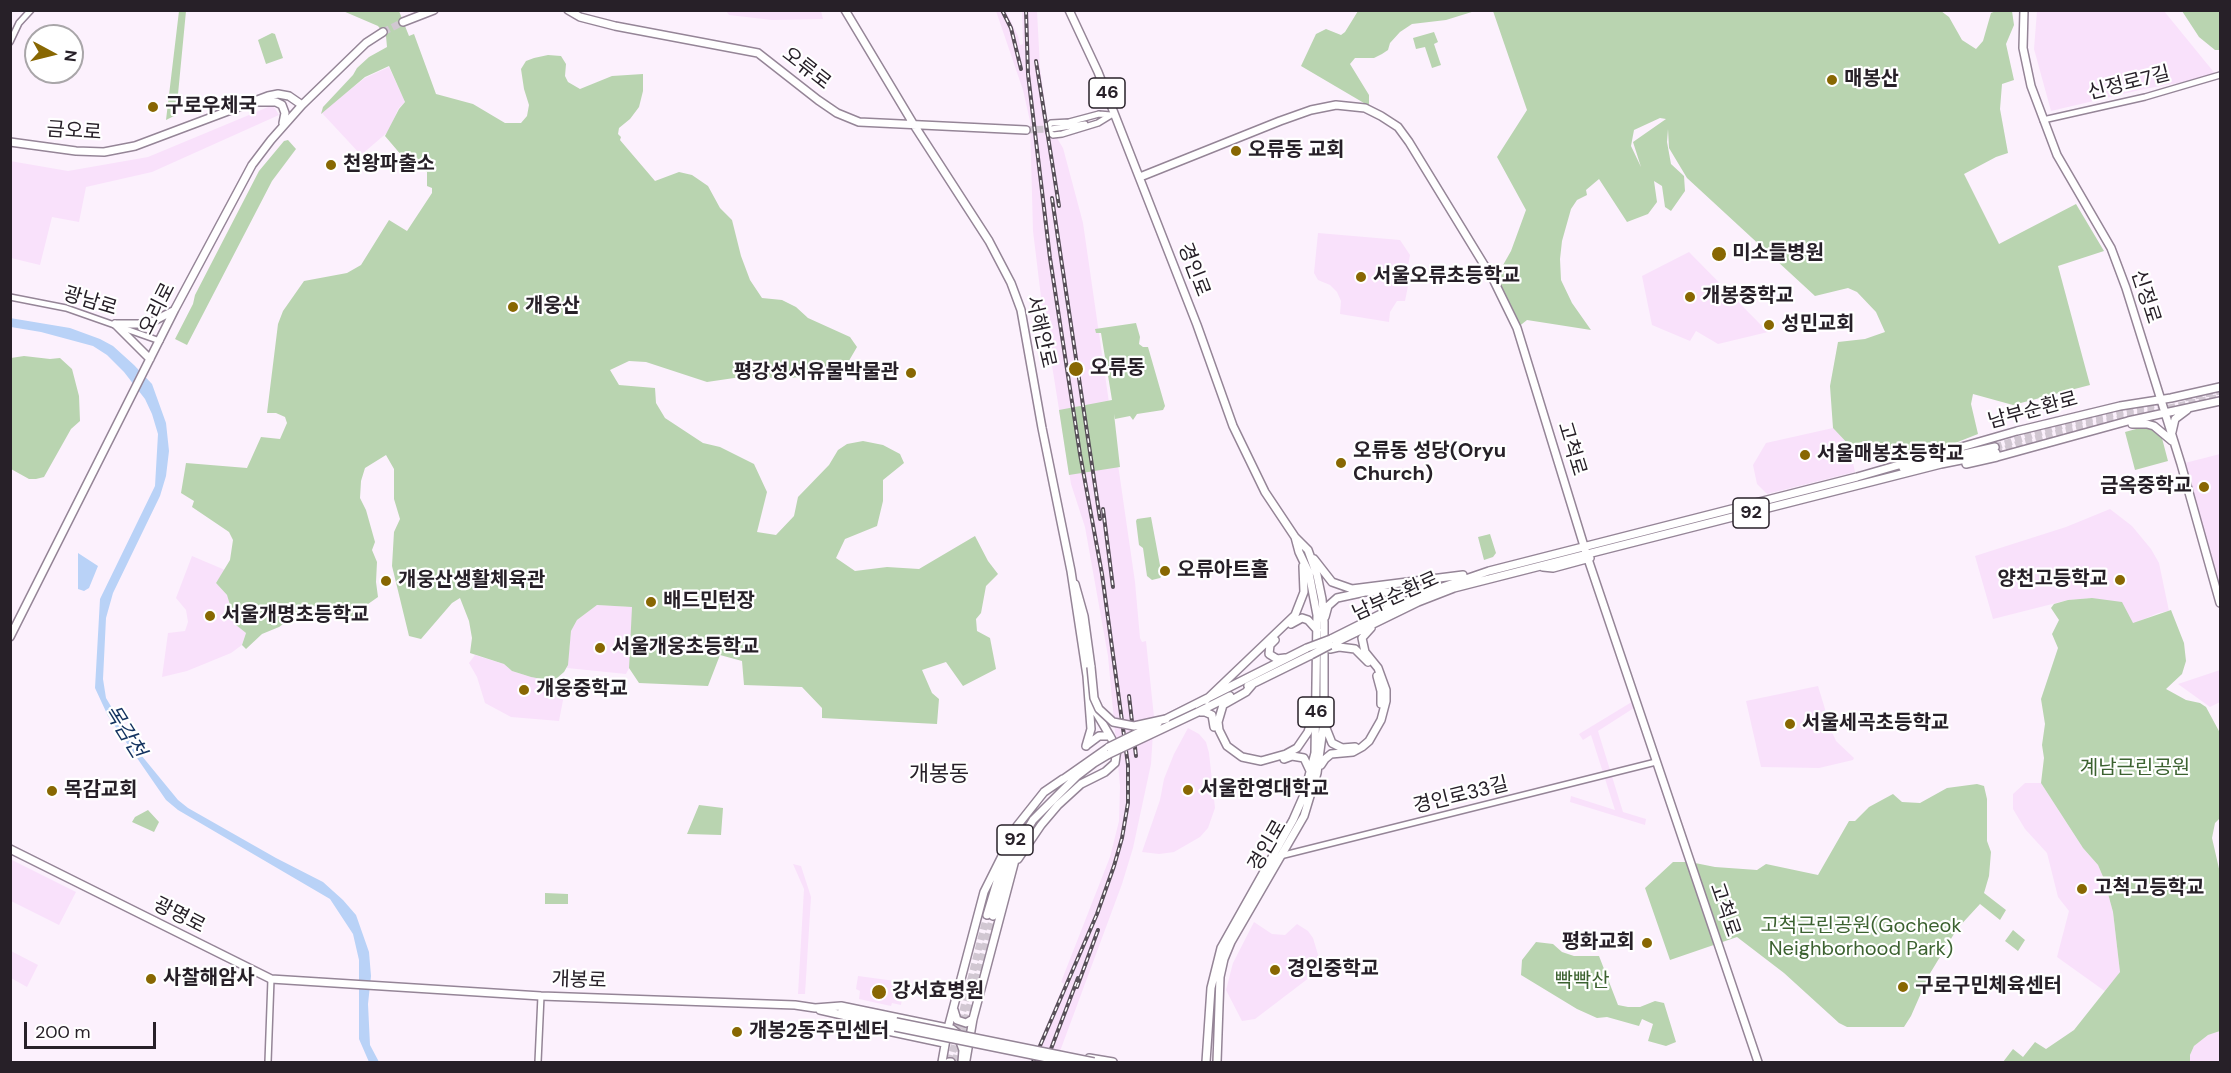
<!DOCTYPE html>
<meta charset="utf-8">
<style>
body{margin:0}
#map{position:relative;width:2231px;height:1073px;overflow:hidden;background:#fcf1fd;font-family:"DM Sans",sans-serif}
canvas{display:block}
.frame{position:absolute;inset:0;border:12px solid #272028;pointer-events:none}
.north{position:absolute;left:24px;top:24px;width:60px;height:60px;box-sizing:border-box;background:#fff;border:2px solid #a9a6a9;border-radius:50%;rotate:97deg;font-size:16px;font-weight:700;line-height:24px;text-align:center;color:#272028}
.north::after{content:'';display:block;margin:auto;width:21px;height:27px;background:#886702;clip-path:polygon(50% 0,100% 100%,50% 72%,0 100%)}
.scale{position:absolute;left:24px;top:1022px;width:132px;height:27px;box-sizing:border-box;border:3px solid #272028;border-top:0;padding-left:8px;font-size:18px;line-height:21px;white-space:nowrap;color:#272028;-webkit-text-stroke:4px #fff;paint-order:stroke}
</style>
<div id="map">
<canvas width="2231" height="1073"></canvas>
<div class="frame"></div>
<div class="north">N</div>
<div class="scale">200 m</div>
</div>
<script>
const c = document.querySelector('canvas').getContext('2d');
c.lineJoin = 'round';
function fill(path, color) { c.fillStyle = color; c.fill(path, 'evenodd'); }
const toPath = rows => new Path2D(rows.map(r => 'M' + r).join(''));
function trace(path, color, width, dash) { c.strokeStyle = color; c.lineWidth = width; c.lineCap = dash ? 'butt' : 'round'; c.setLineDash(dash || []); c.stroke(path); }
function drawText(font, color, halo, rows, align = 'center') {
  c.font = font + ' "DM Sans","Noto Sans KR",sans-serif'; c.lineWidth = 4.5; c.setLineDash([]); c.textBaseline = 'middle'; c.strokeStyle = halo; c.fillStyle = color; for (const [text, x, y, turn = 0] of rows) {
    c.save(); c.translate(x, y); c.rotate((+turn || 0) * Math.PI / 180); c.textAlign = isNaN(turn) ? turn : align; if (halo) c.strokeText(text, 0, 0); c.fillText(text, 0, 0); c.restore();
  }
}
fill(toPath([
 [726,11,821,11,823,19,772,20,729,15],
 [996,11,1006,11,1018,36,1020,45,1023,44,1022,11,1037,11,1040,68,1050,138,1057,138,1063,148,1083,223,1135,582,1140,638,1142,642,1146,641,1154,717,1151,764,1133,848,1122,884,1056,1062,1031,1062,1064,984,1061,982,1110,857,1119,821,1120,786,1108,656,1085,527,1071,484,1041,297,1033,231,1030,121,1023,90],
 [2037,11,2164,11,2217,76,2144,89,2051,111,2034,49],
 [389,67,405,102,398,109,389,131,361,155,321,112,365,78],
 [273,105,279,115,152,172,86,187,79,222,52,217,40,265,11,258,10,161,68,171,148,157],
 [1318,233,1400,240,1410,255,1405,284,1408,286,1405,301,1397,301,1390,312,1389,322,1340,314,1341,301,1337,292,1330,285,1318,280,1314,273],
 [1689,252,1761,325,1768,332,1718,344,1696,331,1690,341,1652,325,1642,276],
 [1833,428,1849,445,1855,472,1767,494,1757,484,1753,465,1766,443],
 [2220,454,2220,603,2181,464],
 [2110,509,2132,526,2151,549,2159,563,2169,611,2158,613,2133,624,2092,598,2068,600,1993,619,1975,556,2066,527],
 [192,556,225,570,216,583,227,595,236,625,246,633,242,645,231,653,187,671,162,677,168,633,185,631,188,622,186,610,176,598],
 [597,605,633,607,629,668,626,674,567,668,571,631,577,620],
 [475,655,504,664,512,671,531,677,570,684,564,695,559,721,511,717,485,703,477,677,469,663],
 [2220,670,2220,690,2219,691,2220,702,2210,707,2178,684],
 [1818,686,1832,732,1836,741,1854,758,1853,760,1819,768,1761,767,1746,701],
 [1635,700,1637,706,1598,731,1623,812,1646,819,1645,825,1570,802,1571,796,1615,810,1591,735,1583,740,1579,734],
 [1188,728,1199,734,1206,742,1209,753,1215,808,1208,828,1200,837,1174,852,1159,854,1142,852,1160,800,1164,779,1174,754],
 [2025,783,2041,783,2083,848,2098,865,2104,879,2113,912,2120,972,2106,992,2057,957,2069,911,2058,897,2047,853,2025,829,2013,809,2013,794],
 [10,859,76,892,59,925,11,901],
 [793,864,801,866,811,897,805,994,798,994,804,889],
 [1254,922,1272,934,1285,935,1297,924,1308,931,1313,938,1322,968,1255,1019,1242,1021,1226,990,1233,963],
 [11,951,38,965,27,987,11,978],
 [858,976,895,981,894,991,903,993,901,1005,892,1003,891,1006,859,999,860,991,856,989],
 [2220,1031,2220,1062,2190,1062,2190,1055,2194,1046,2208,1035]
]), '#f9e1fb');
fill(toPath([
 [179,11,186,11,176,115,166,120],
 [343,11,399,11,409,36,414,34,436,94,473,104,505,123,521,123,527,116,529,105,524,89,521,69,526,61,534,58,548,55,561,56,566,64,565,76,568,82,580,89,612,76,643,74,643,91,639,107,630,119,619,128,618,134,621,137,620,140,655,181,679,172,692,175,708,186,720,208,732,220,741,256,750,280,762,298,782,300,796,307,808,318,850,337,857,347,843,371,791,378,741,377,707,382,646,362,629,361,610,370,619,385,655,388,656,403,665,418,703,443,720,447,754,464,767,492,757,532,776,535,794,516,798,497,829,465,838,450,847,444,863,441,883,445,900,454,904,463,883,480,883,501,877,526,845,539,836,558,855,571,887,567,919,569,975,536,988,561,998,574,986,586,981,613,976,619,977,631,990,638,996,669,963,686,946,662,922,670,932,693,939,699,937,724,822,718,822,708,802,687,744,685,742,661,720,655,708,686,639,683,629,668,632,607,597,605,577,620,571,631,568,665,564,672,557,678,547,680,531,677,512,671,504,664,470,653,472,638,469,621,460,598,452,603,421,639,409,636,392,566,394,532,400,519,394,499,394,469,386,455,365,468,361,481,360,498,366,510,375,542,372,550,377,562,376,582,378,597,361,609,353,620,328,609,323,611,315,606,296,615,279,627,262,634,246,649,242,645,246,633,236,625,227,595,216,583,230,560,233,540,229,532,192,507,194,501,181,493,186,463,247,468,261,437,280,439,287,423,285,417,276,413,267,413,278,324,283,311,304,281,347,273,361,265,389,220,407,231,432,193,432,188,427,186,427,172,408,163,385,136,399,109,405,102,389,66,365,77,321,114,323,107,353,75,357,68,369,57,387,47,386,36,378,26],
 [1358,11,1475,11,1446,20,1412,24,1400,32,1390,43,1388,50,1382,54,1374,58,1355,58,1350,64,1369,95,1369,106,1301,66,1316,34,1326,29,1341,35,1345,32],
 [1493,11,1941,11,1949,17,1962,40,1976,49,1983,41,1991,13,1996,11,2012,11,2014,25,2006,44,2014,80,2002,84,2000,109,2008,153,1996,157,1964,174,1999,244,2076,204,2104,251,2058,266,2090,385,2013,405,1973,394,1971,404,1978,434,1935,451,1899,452,1868,441,1849,445,1833,428,1830,386,1838,342,1865,339,1885,332,1876,312,1857,292,1848,288,1815,296,1687,178,1669,148,1668,129,1667,142,1671,164,1684,176,1685,191,1671,211,1665,207,1662,186,1654,181,1657,202,1648,214,1627,222,1599,179,1586,190,1587,195,1577,200,1571,209,1562,241,1560,259,1561,280,1572,303,1591,330,1527,320,1517,328,1494,281,1511,251,1526,210,1497,157,1527,110],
 [1660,118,1666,119,1633,142,1641,167,1631,146,1634,130],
 [2182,11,2220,11,2220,50,2215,50,2199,37],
 [1434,32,1438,42,1434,44,1441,65,1432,68,1425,47,1416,49,1413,38],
 [272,33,275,34,283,58,266,64,258,40],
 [288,140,296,149,272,181,187,345,175,339,193,304,195,295,259,171,284,141],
 [1136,323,1140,337,1139,344,1143,347,1148,347,1165,406,1163,410,1137,414,1133,420,1130,416,1115,419,1114,414,1120,467,1069,475,1059,410,1112,400,1101,333,1096,333,1095,329],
 [24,356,50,359,60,358,72,369,79,396,80,421,71,429,44,477,36,479,29,479,11,469,11,358],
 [2158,423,2168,461,2135,470,2125,432],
 [1151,517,1162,576,1160,578,1152,580,1147,576,1143,548,1139,545,1136,521,1137,519],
 [1490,534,1496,553,1493,557,1484,560,1478,537],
 [2092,598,2122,602,2133,623,2171,610,2184,643,2186,661,2182,674,2166,689,2186,700,2200,703,2206,707,2220,733,2220,818,2215,823,2212,838,2220,873,2220,1031,2208,1035,2194,1046,2190,1055,2190,1062,2003,1062,2013,1049,2023,1057,2035,1042,2046,1049,2074,1030,2120,972,2113,912,2104,879,2098,865,2083,848,2041,783,2044,758,2042,745,2045,724,2041,699,2058,648,2052,634,2059,620,2051,608,2054,604,2068,600],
 [1977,784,1984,786,1987,799,1987,841,1991,852,1989,876,1984,893,2006,910,2000,920,1980,904,1957,929,1929,975,1911,1016,1904,1027,1847,1027,1839,1023,1784,973,1737,937,1670,960,1645,888,1673,862,1690,862,1715,867,1757,870,1766,864,1818,875,1849,821,1855,821,1869,807,1893,794,1902,802,1920,803,1947,788],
 [699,805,723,808,721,835,687,834],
 [148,810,159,822,154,832,132,822,135,817],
 [545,893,568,894,568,904,545,904],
 [2013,930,2025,940,2018,951,2005,941],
 [1536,942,1553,944,1562,952,1574,956,1599,956,1618,1005,1628,1007,1640,1007,1655,1001,1664,1003,1676,1042,1666,1046,1648,1041,1653,1024,1642,1019,1639,1026,1607,1017,1597,1018,1577,1009,1521,975,1522,960]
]), '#b9d4b0');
fill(toPath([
 [10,318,70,328,100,339,113,346,134,365,152,384,166,423,169,451,166,476,160,496,113,593,106,618,103,679,106,698,137,750,178,800,188,808,276,858,323,882,343,900,356,915,369,952,371,976,368,1004,370,1045,379,1062,369,1062,359,1039,359,960,353,934,330,899,178,810,166,800,108,716,95,688,100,599,155,486,158,434,152,414,145,399,124,372,107,355,93,346,41,332,11,327],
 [78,553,98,566,89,588,84,591,78,589]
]), '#b9d2f7');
trace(toPath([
 [383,32,403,22],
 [1026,130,1051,129],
 [2185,398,2220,391],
 [1995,447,2067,424,2165,402],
 [1996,453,2023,442,2064,431,2220,397],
 [950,1062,987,915],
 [955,1062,993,916]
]), '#d1c7d2', 7, [7, 3.5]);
const minor = toPath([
 [10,42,19,23,31,10],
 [1099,114,1111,115,1098,123,1062,134,1053,135,1049,132,1048,126,1051,123,1069,122,1099,114],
 [2043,120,2145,97,2220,75],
 [1051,129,1085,124],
 [10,297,66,308,160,341],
 [1280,856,1656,762],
 [268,1062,271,979],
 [538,1062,541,996]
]);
const major = toPath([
 [568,10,580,17,615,26,758,53,818,100,837,113,859,122,1026,130],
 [845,10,914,125,989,241,1011,283,1021,310,1042,428,1071,571,1087,676,1091,729,1086,746],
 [1069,10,1098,72,1197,325,1233,426,1265,492,1295,537,1308,550,1317,575,1322,599,1324,622,1324,721,1317,773,1304,816,1231,942,1224,959,1220,977,1217,1062],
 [2024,10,2023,48,2031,86,2057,155,2111,248,2126,288,2181,464,2220,603],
 [403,22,434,10],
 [259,102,276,102,282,105,285,113,283,123],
 [10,142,76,151,104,152,135,146,268,96,278,94,289,96,302,105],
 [1140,177,1280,121,1311,110,1336,105,1365,108,1381,116,1398,127,1409,142,1494,281,1517,328,1588,559,1758,1062],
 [115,324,148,324,173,311],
 [115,324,150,359],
 [2132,424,2147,424,2154,426,2172,441],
 [2172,432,2175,419,2187,410],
 [1966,464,1997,457,2128,421,2220,401],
 [1903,468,1995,447],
 [1314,559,1332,582,1352,589,1463,575],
 [1543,567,1553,568,1590,558],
 [1075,584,1084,616,1091,667],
 [1325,617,1328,606,1337,598,1365,592,1389,592,1393,600,1386,609],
 [1291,624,1302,618,1308,620,1317,630],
 [10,637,175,309,252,165,271,140,302,105,366,43,383,32],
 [1331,639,1419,595,1489,571,1857,477,2017,431,2120,406,2171,398,2220,387],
 [1275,640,1270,645,1269,654,1277,659,1285,658],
 [1330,645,1418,602,1454,588,1941,464,1996,453],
 [1330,649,1339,647,1355,649,1368,662],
 [1377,676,1381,691,1381,704],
 [1252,685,1246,692,1223,705,1218,722,1219,730,1227,746,1242,757,1261,761,1286,754,1297,748,1308,732,1313,715],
 [1248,686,1311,655],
 [1206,700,1295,615,1304,592,1303,566],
 [1090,702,1110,736],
 [1200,711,1230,696],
 [1198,712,1205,712,1212,715,1214,727],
 [1166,719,1307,648],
 [1324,723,1332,743,1342,748,1355,747],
 [1284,759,1292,756,1304,758,1311,773],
 [1321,765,1325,759,1331,754,1353,752,1362,747,1369,741,1381,720,1386,701,1386,690,1378,668,1365,652,1362,638,1371,628],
 [1062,780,1109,747],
 [1019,843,1033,820,1077,776,1094,763,1109,754],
 [10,849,271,979,541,996,795,1005,815,1008,841,1006,952,1029,957,1033,963,1050,962,1062],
 [1018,859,1041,825,1058,805,1081,784,1105,772,1115,763,1117,749,1110,736,1099,736,1087,745],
 [987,915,1002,865,1012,846],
 [993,916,1003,879,1014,853],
 [820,1010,895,1027],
 [954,1010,957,1020,966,1023,973,1019],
 [842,1011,896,1022],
 [850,1023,944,1043],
 [1089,1058,1113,1062],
 [966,1060,973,1019,1020,841],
 [942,1062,948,1028,984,892,1017,826,1044,792,1063,779],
 [949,1062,951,1062],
 [1206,1062,1211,988,1221,948,1293,820,1304,795,1315,753,1317,615,1309,573,1299,552,1295,537]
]);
trace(minor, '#958597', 8);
trace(major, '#958597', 10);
trace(minor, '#fff', 5);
trace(major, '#fff', 7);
const rail = toPath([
 [1002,10,1011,28,1021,69],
 [1026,10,1028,74,1050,258,1080,454,1102,574,1128,765,1128,803,1122,838,1114,866,1097,914,1033,1062],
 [1036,61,1059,206],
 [1052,198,1100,519],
 [1103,509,1113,587],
 [1129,696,1136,756],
 [1077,987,1098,930],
 [1046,1062,1078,978]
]);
trace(rail, '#574f58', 4);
trace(rail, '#fff', 1.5, [4.5]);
const majorBridge = toPath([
 [1307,648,1331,639],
 [1311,655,1330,645],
 [1091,667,1094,698,1099,709,1113,722,1134,726,1166,719],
 [1109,747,1158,723],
 [1109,754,1198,712],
 [896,1022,1094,1062],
 [895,1027,1067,1062]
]);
trace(majorBridge, '#958597', 10, []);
trace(majorBridge, '#fff', 7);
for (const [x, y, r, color] of [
 [1832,80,6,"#886702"],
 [153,107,6,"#886702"],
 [1236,151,6,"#886702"],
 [331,165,6,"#886702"],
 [1719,254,8,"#886702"],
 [1361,277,6,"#886702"],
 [1690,297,6,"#886702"],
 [513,307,6,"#886702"],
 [1769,325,6,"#886702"],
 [1076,369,8,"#886702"],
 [911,373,6,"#886702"],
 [1805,455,6,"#886702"],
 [1341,463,6,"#886702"],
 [2204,487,6,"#886702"],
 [1165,571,6,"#886702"],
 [2120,580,6,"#886702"],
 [386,581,6,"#886702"],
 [651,602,6,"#886702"],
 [210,616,6,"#886702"],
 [600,648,6,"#886702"],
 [524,690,6,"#886702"],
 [1790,724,6,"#886702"],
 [1188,790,6,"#886702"],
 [52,791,6,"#886702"],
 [2082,889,6,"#886702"],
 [1647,943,6,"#886702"],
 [1275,970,6,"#886702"],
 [151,979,6,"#886702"],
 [1903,987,6,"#886702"],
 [879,992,8,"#886702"],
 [737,1032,6,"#886702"]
]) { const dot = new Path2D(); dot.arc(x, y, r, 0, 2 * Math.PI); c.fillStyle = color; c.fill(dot); trace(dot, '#fff', 2); }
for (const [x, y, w] of [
 [1107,93,36],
 [1751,513,36],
 [1316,712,36],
 [1015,840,36]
]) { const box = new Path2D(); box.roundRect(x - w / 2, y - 15, w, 30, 4.5); c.fillStyle = '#fff'; c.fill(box); trace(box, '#272028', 1.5); }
drawText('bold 18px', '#272028', null, [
 ["46",1107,93],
 ["92",1751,513],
 ["46",1316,712],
 ["92",1015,840]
]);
drawText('20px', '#272028', '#fff', [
 ["오류로",806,69,38],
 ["신정로7길",2129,84,-14],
 ["금오로",74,132,4],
 ["경인로",1193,270,69],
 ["신정로",2145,297,72],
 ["광남로",90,302,17],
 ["오리로",158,309,-63],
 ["서해안로",1040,332,77],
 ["남부순환로",2033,411,-15],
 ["고척로",1571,449,73],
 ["남부순환로",1396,597,-24],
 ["경인로33길",1461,796,-14],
 ["경인로",1268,846,-60],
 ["고척로",1724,910,71],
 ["광명로",179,916,27],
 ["개봉로",579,981,2]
]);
drawText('bold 20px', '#272028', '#fff', [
 ["매봉산",1844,80],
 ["구로우체국",165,107],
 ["오류동 교회",1248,151],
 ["천왕파출소",343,165],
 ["미소들병원",1732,254],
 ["서울오류초등학교",1373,277],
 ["개봉중학교",1702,297],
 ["개웅산",525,307],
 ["성민교회",1781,325],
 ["오류동",1090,369],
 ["평강성서유물박물관",899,373,"right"],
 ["오류동 성당(Oryu",1353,452],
 ["Church)",1353,475],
 ["서울매봉초등학교",1817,455],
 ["금옥중학교",2192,487,"right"],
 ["오류아트홀",1177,571],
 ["양천고등학교",2108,580,"right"],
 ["개웅산생활체육관",398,581],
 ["배드민턴장",663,602],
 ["서울개명초등학교",222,616],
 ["서울개웅초등학교",612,648],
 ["개웅중학교",536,690],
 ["서울세곡초등학교",1802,724],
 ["서울한영대학교",1200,790],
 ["목감교회",64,791],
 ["고척고등학교",2094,889],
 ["평화교회",1635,943,"right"],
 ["경인중학교",1287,970],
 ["사찰해암사",163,979],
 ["구로구민체육센터",1915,987],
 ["강서효병원",892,992],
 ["개봉2동주민센터",749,1032]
], 'left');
drawText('20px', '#3c6230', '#fff', [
 ["계남근린공원",2135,769],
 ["고척근린공원(Gocheok",1861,927],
 ["Neighborhood Park)",1861,950],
 ["빡빡산",1582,982]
]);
drawText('italic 21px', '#153461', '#fff', [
 ["목감천",124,732,58]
]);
drawText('22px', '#272028', '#fff', [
 ["개봉동",939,775]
]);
</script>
